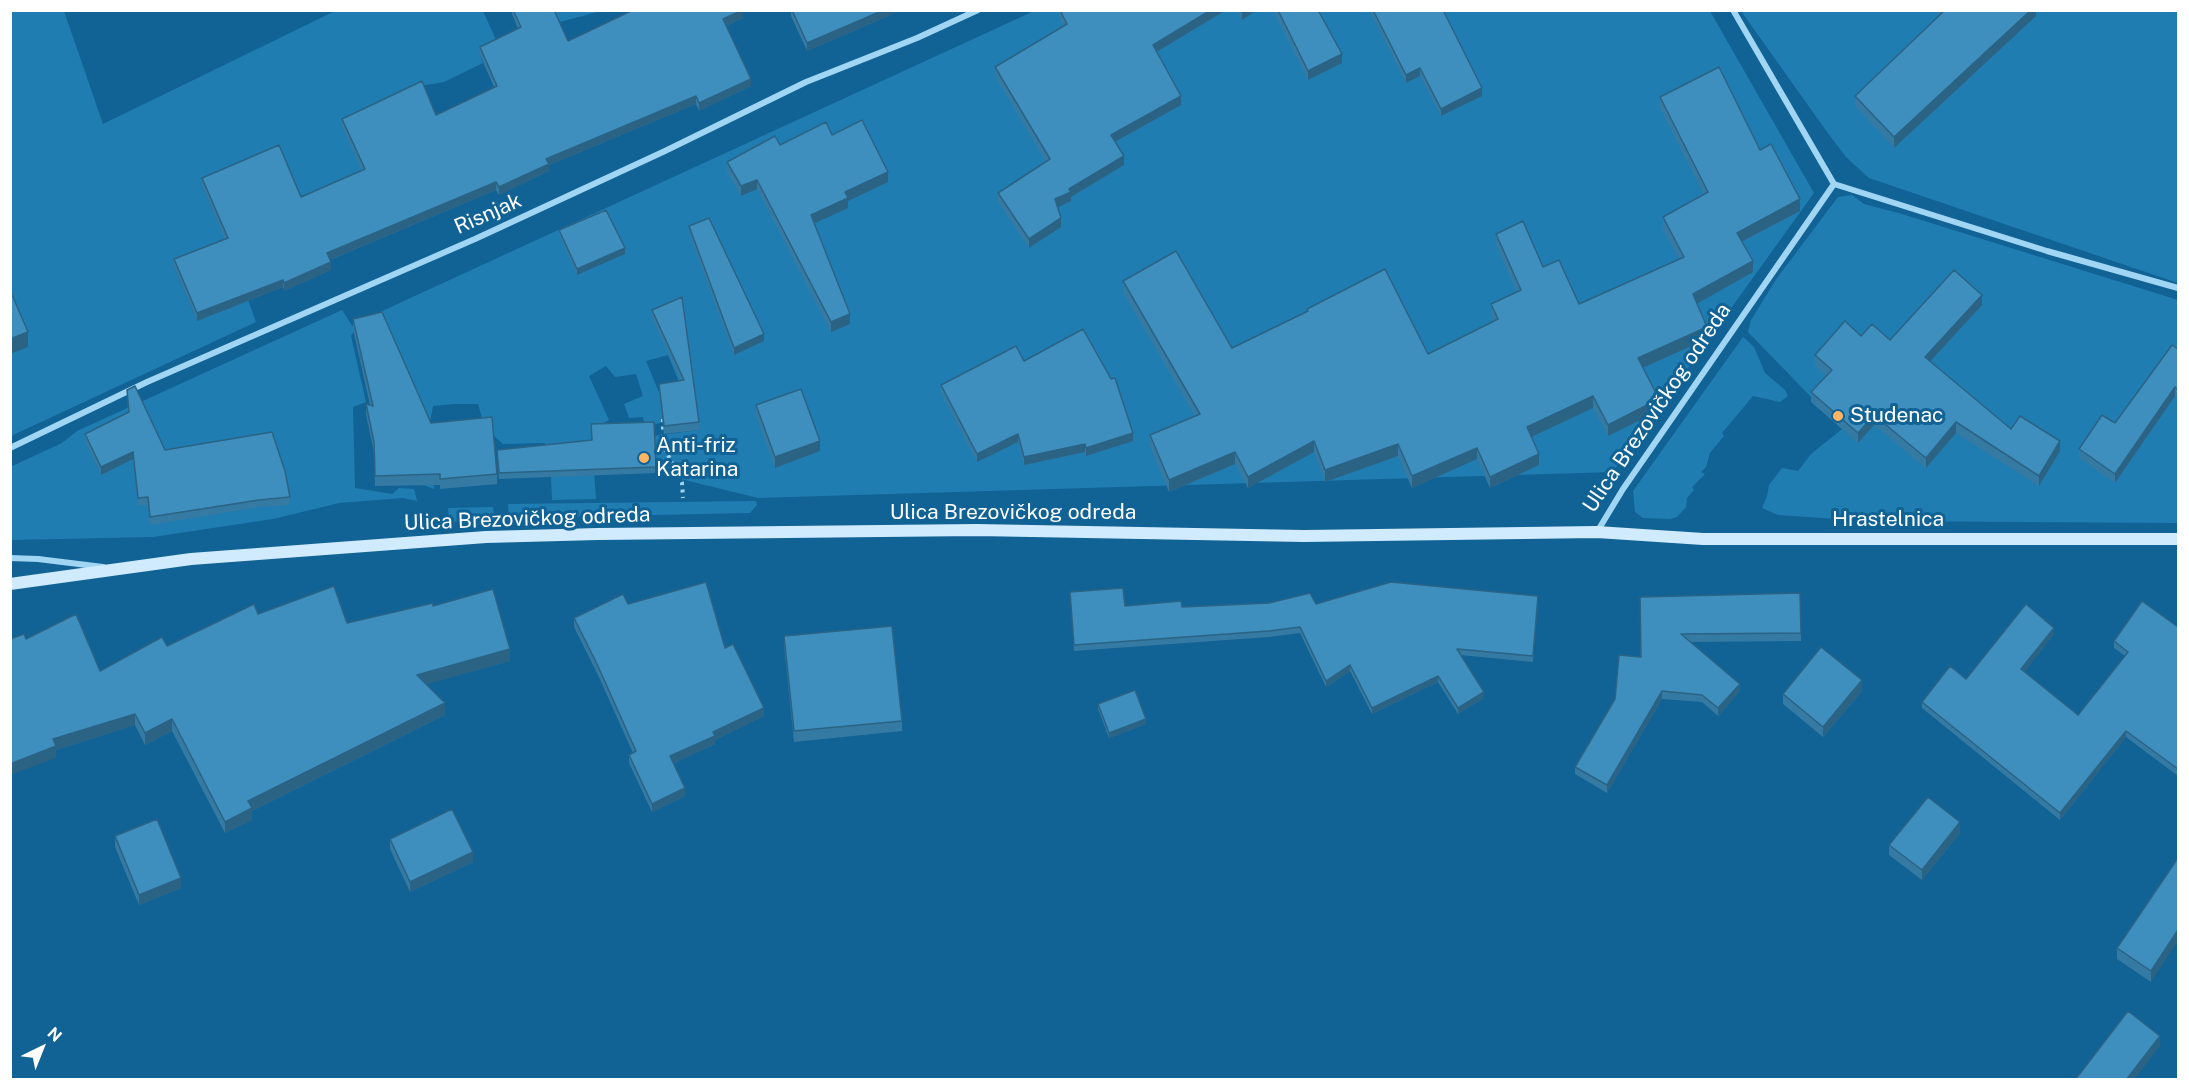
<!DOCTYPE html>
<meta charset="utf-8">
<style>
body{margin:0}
#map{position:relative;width:2189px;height:1090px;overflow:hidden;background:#116295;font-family:"Public Sans",sans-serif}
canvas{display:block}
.frame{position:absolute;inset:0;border:12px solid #fff;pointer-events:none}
.north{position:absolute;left:12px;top:1018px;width:60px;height:60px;-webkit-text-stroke:4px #116295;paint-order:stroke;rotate:43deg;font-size:16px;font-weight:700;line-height:24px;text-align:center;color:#fff}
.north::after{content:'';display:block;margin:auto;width:21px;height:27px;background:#fff;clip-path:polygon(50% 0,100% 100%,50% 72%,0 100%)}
</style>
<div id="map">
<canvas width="2189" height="1090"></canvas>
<div class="frame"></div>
<div class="north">N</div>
</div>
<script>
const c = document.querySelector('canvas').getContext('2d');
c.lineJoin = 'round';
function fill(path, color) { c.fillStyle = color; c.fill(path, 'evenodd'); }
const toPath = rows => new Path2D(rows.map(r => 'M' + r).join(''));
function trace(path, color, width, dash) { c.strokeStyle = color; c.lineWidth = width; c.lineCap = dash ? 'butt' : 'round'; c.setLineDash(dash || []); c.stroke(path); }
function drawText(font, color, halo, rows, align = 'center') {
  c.font = font + ' "Public Sans",sans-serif'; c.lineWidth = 6; c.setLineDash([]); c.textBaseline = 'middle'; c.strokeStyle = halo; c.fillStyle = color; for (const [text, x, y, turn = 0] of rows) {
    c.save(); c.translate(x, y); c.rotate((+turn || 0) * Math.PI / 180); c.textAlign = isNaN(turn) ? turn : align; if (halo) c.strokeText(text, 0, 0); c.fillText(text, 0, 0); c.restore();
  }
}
fill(toPath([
 [10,11,64,11,103,124,335,11,483,11,497,42,480,55,483,63,444,82,420,86,362,172,319,197,202,186,221,229,231,244,174,267,197,321,248,300,256,322,11,436],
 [549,11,601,11,556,23],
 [1034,11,1710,11,1814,193,1613,472,758,498,656,473,654,436,699,430,668,355,646,361,660,395,664,422,645,427,643,417,629,418,624,404,643,396,636,374,615,377,606,366,589,376,609,420,591,430,596,499,552,500,551,477,545,443,503,444,485,428,478,404,454,404,433,406,429,427,434,489,423,485,380,312],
 [1741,11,2178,11,2178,283,1869,178,1846,157,1827,132],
 [1852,195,1864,204,1902,214,2178,300,2178,523,1867,521,1778,515,1762,508,1767,496,1769,485,1782,468,1798,471,1811,454,1842,429,1748,332,1751,320,1777,278,1838,197],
 [342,310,355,330,351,336,366,402,353,407,355,488,392,494,399,488,414,489,417,501,403,498,339,503,273,519,153,537,11,540,10,467,62,443,77,431],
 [1743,337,1754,347,1765,373,1785,390,1788,396,1780,402,1753,396,1722,433,1724,436,1710,453,1706,467,1701,472,1705,474,1692,487,1694,490,1687,498,1686,507,1677,517,1670,519,1643,518,1635,512,1633,491],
 [756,501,757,505,750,513,509,518,508,504],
 [493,507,495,520,449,522,448,508]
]), '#207db2');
trace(toPath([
 [663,419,663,445,682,483,683,498]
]), '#a0d5f3', 4, [3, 4.5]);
trace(toPath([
 [1733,10,1834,184],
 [1834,184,2047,251,2178,288],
 [10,448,147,382,475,239,665,151,806,82,917,38,978,10],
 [1597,532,1623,489,1834,184],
 [10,558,38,559,103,567]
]), '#a0d5f3', 6);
trace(toPath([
 [10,584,191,559,486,537,598,534,977,530,1304,536,1597,532,1703,539,2178,539]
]), '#cfebfd', 12);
fill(toPath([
 [512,10,554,10,568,41,743,18,726,26,751,86,699,111,696,104,549,165,549,171,499,195,496,190,330,260,331,270,284,291,283,287,197,321,174,267,174,259,225,239,202,186,202,178,301,197,362,171,342,127,342,119,436,115,494,87,480,55,480,47,518,29,512,14],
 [791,10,902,10,807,51,791,16],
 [1059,10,1226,10,1157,52,1181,105,1115,142,1124,165,1071,197,1071,201,1058,207,1061,227,1029,248,998,202,998,193,1046,162,995,76,995,67,1064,26,1059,18],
 [1236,10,1257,10,1242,20],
 [1273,10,1318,10,1342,63,1308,80],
 [1369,10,1443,10,1482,96,1441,116,1420,76,1406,83],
 [1934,10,2036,10,2036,16,1894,148,1855,106,1855,96,1939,16],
 [1660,97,1760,150,1800,211,1742,242,1753,272,1697,303,1707,339,1643,368,1659,411,1608,436,1593,408,1531,437,1539,465,1490,488,1477,459,1412,488,1398,456,1325,482,1314,452,1248,488,1235,464,1169,492,1150,447,1150,435,1195,416,1123,293,1123,281,1232,348,1307,312,1307,309,1428,354,1493,321,1491,315,1491,304,1517,292,1496,245,1496,234,1543,267,1579,304,1679,259,1663,229,1663,217,1704,195,1660,108],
 [832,135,888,182,848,201,848,208,814,223,850,324,831,332,757,189,741,196,727,172,727,162,780,145],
 [689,226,764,341,734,355,689,233],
 [559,230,625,254,577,275,559,235],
 [682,297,699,422,699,430,664,434,659,392,659,384,681,381,652,318,652,310],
 [1982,305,1930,362,2011,429,2060,451,2039,486,1956,433,1926,468,1874,425,1858,443,1811,402,1811,392,1826,376,1815,365,1815,355,1861,336,1890,340],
 [353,319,431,423,497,474,497,484,440,489,440,485,375,486,374,452,366,415,366,404,370,405,353,329],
 [2178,349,2178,399,2175,396,2115,483,2079,458,2079,449,2115,423],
 [1024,361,1133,441,1086,456,1085,452,1024,465,1018,442,977,462,941,393,941,385],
 [127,390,165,450,290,497,290,505,259,507,150,525,148,505,138,505,133,459,101,475,85,441,85,434,128,413],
 [756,405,820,451,775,468,756,416],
 [654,422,656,473,499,479,497,455,592,440],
 [1070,592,1125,606,1182,607,1538,602,1533,662,1461,655,1484,698,1458,714,1438,682,1372,714,1350,671,1326,687,1300,633,1269,637,1074,651],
 [1800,593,1801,641,1690,642,1740,691,1718,716,1702,702,1662,699,1607,793,1575,774,1575,767,1640,657,1640,597],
 [628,604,725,648,764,716,715,740,715,744,674,763,685,796,652,812,629,763,629,755,633,753,597,673,574,627,574,618],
 [433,606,510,661,426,684,445,715,252,811,252,820,225,833,172,731,145,745,135,725,56,750,56,758,26,639,100,671,258,614,347,623],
 [2178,627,2178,776,2126,737,2060,820,1922,708,1922,702,2054,634,2024,672,2078,715,2125,656,2114,648,2114,641],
 [784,636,902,721,902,731,794,742,784,646],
 [1862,691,1823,737,1783,704,1783,694],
 [1098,704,1146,724,1109,738,1098,709],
 [1960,833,1922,880,1889,855,1889,845],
 [115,836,181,888,139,905,115,847],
 [390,839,473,862,410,892,390,849],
 [2178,858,2151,982,2117,959,2117,948]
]), '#357aa3');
fill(toPath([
 [743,10,743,18,723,27,723,19],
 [884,10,902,10,807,51,807,43],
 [1211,10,1226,10,1153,54,1153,45],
 [1257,10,1242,20,1242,11],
 [2031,10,2036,10,2036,16,1894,148,1894,137],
 [1342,54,1342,63,1308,80,1308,71],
 [1420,68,1420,76,1406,83,1406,75],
 [751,79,751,86,699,111,699,103],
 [1482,88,1482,96,1441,116,1441,109],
 [696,96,696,104,549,165,549,171,499,195,499,187,546,159],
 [1181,96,1181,105,1111,144,1111,135],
 [1124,156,1124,165,1071,197,1071,201,1055,209,1055,199,1069,189],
 [888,172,888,182,848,201,848,208,811,225,811,215,845,192],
 [757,180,757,189,741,196,741,186],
 [496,182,496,190,327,261,327,253],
 [1800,199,1800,211,1737,244,1737,233],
 [1061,218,1061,227,1029,248,1029,239],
 [625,248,625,254,577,275,577,269],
 [1753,261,1753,272,1693,306,1693,294],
 [331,262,331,270,284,291,284,283],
 [283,280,283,287,197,321,197,313],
 [1982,295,1982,305,1925,367,1925,357],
 [850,314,850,324,831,332,831,322],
 [1707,327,1707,339,1638,370,1638,358],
 [28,332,28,347,10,354,10,339],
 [764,334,764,341,734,355,734,348],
 [2175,387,2175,396,2115,483,2115,474],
 [1593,396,1593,408,1527,439,1527,427],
 [1659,399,1659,411,1608,436,1608,425],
 [1874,415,1874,425,1858,443,1858,433],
 [1956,422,1956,433,1926,468,1926,458],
 [1133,433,1133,441,1086,456,1086,448],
 [1018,434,1018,442,977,462,977,454],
 [820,441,820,451,775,468,775,457],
 [1314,441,1314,452,1248,488,1248,477],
 [2060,441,2060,451,2039,486,2039,476],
 [1085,444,1085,452,1024,465,1024,457],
 [1398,444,1398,456,1325,482,1325,470],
 [1477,448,1477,459,1412,488,1412,476],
 [133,452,133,459,101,475,101,467],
 [1235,452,1235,464,1169,492,1169,480],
 [1539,454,1539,465,1490,488,1490,477],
 [2054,628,2054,634,2021,676,2021,669],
 [510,649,510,661,417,687,417,675],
 [1350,665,1350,671,1326,687,1326,681],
 [1438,676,1438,682,1372,714,1372,708],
 [1862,680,1862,691,1823,737,1823,727],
 [1740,684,1740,691,1718,716,1718,708],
 [1662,691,1662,699,1607,793,1607,785],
 [1484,692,1484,698,1458,714,1458,708],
 [445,703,445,715,252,811,252,820,225,833,225,822,248,801],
 [764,708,764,716,715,740,715,744,670,765,670,756,713,732],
 [135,714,135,725,56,750,56,758,10,775,10,764,53,739],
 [172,719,172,731,145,745,145,733],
 [1146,719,1146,724,1109,738,1109,733],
 [2126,731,2126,737,2060,820,2060,813],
 [685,788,685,796,652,812,652,804],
 [1960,822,1960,833,1922,880,1922,870],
 [473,852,473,862,410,892,410,882],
 [181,878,181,888,139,905,139,895],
 [2178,930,2178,941,2151,982,2151,971],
 [2160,1036,2160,1046,2134,1080,2126,1080]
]), '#2b6385');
const building = toPath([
 [513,10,554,10,568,41,633,10,743,10,723,19,751,79,699,103,696,96,546,159,549,164,499,187,496,182,327,253,331,262,284,283,283,280,197,313,174,259,228,238,202,178,279,145,301,197,365,169,342,119,422,81,436,115,497,86,480,47,521,27,513,10],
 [792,10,884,10,807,43,792,10],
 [1060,10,1211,10,1153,45,1181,96,1111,135,1124,156,1069,189,1071,192,1055,199,1061,218,1029,239,998,193,1050,159,995,67,1067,24,1060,10],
 [1278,10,1318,10,1342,54,1308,71,1278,10],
 [1373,10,1443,10,1482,88,1441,109,1420,68,1406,75,1373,10],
 [1943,10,2031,10,1894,137,1855,96,1944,11,1943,10],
 [1719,67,1760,150,1771,144,1800,199,1737,233,1753,261,1693,294,1707,327,1638,358,1659,399,1608,425,1593,396,1527,427,1539,454,1490,477,1477,448,1412,476,1398,444,1325,470,1314,441,1248,477,1235,452,1169,480,1150,435,1200,414,1123,281,1176,251,1232,348,1308,311,1307,309,1385,269,1428,354,1498,319,1491,304,1521,290,1496,234,1523,221,1543,267,1559,260,1579,304,1684,257,1663,217,1708,192,1660,97,1719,67],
 [862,120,888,172,845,192,848,198,811,215,850,314,831,322,757,180,741,186,727,162,775,136,780,145,826,122,832,135,862,120],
 [606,210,625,248,577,269,559,230,606,210],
 [709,218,764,334,734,348,689,226,709,218],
 [1954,270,1982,295,1925,357,2011,429,2020,416,2060,441,2039,476,1956,422,1926,458,1874,415,1858,433,1811,392,1832,370,1815,355,1845,321,1861,336,1872,324,1890,340,1954,270],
 [10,290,28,332,10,339,10,290],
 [682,297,699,422,664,426,659,384,684,380,652,310,682,297],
 [382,312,431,423,492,417,497,474,440,479,440,474,375,476,374,442,366,404,373,406,353,319,382,312],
 [1083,329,1111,379,1115,378,1133,433,1086,448,1085,444,1024,457,1018,434,977,454,941,385,1016,346,1024,361,1083,329],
 [2172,345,2178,349,2178,390,2175,387,2115,474,2079,449,2102,415,2115,423,2172,345],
 [135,386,165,450,272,432,285,471,290,497,259,500,150,517,148,497,138,498,133,452,101,467,85,434,129,412,127,390,135,386],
 [801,389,820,441,775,457,756,405,801,389],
 [654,422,656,467,499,473,497,450,592,440,591,424,654,422],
 [706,582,725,648,733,644,764,708,713,732,715,736,670,756,685,788,652,804,629,755,636,751,597,664,574,618,623,594,628,604,706,582],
 [1391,582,1538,596,1533,656,1457,649,1484,692,1458,708,1438,676,1372,708,1350,665,1326,681,1300,627,1269,631,1074,645,1070,592,1123,588,1125,606,1181,601,1182,607,1269,603,1310,593,1316,604,1391,582],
 [334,586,347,623,433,603,433,606,493,589,510,649,417,675,445,703,248,801,252,808,225,822,172,719,145,733,135,714,53,739,56,746,10,764,10,639,24,634,26,639,76,614,100,671,162,637,167,646,254,604,258,614,334,586],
 [1800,593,1801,633,1681,634,1740,684,1718,708,1702,695,1662,691,1607,785,1575,767,1615,699,1619,655,1641,657,1640,597,1800,593],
 [2142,601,2178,627,2178,769,2126,731,2060,813,1922,702,1950,666,1966,679,2026,604,2054,628,2021,669,2078,715,2128,652,2114,641,2142,601],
 [892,626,902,721,794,731,784,636,892,626],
 [1821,647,1862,680,1823,727,1783,694,1821,647],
 [1135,690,1146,719,1109,733,1098,704,1135,690],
 [1928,797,1960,822,1922,870,1889,845,1928,797],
 [452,809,473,852,410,882,390,839,452,809],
 [157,819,181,878,139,895,115,836,157,819],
 [2178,858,2178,930,2151,971,2117,948,2178,858],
 [2128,1011,2160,1036,2126,1080,2075,1080,2128,1011]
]);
fill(building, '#3e8ebe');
trace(building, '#2b6385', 1.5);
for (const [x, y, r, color] of [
 [1838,416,6,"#ffb562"],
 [644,458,6,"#ffb562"]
]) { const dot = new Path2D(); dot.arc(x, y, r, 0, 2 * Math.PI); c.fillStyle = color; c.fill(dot); trace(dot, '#116295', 2); }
drawText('21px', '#fff', '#116295', [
 ["Risnjak",488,214,-24],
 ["Ulica Brezovičkog odreda",1657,408,-56],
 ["Ulica Brezovičkog odreda",1013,513],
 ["Ulica Brezovičkog odreda",527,519,-2],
 ["Hrastelnica",1888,520]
]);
drawText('21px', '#fff', '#116295', [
 ["Studenac",1850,416],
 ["Anti-friz",656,446],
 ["Katarina",656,470]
], 'left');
</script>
